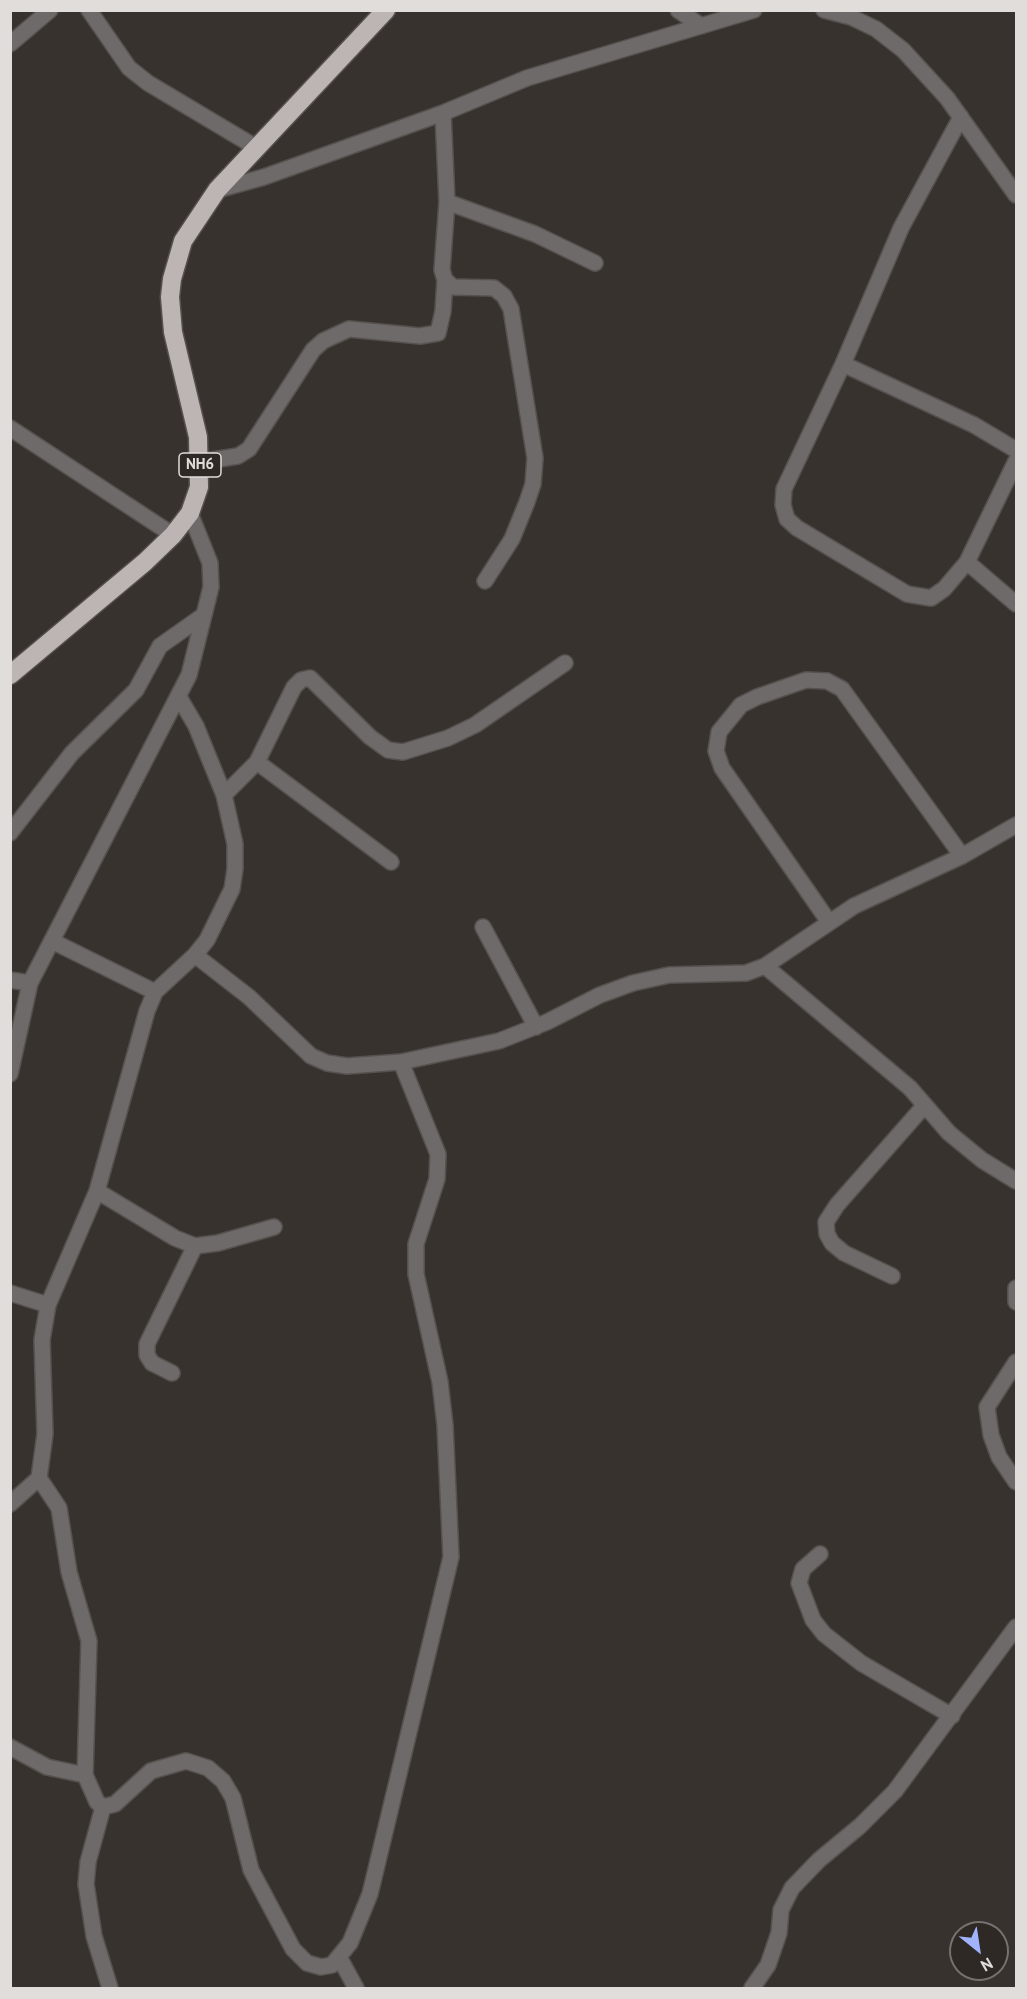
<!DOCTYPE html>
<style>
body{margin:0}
#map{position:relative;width:1027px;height:1999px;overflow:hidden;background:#38322f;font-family:"PT Sans",sans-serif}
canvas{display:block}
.frame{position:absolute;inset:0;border:12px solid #e1dddb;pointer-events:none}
.north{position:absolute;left:949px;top:1921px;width:60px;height:60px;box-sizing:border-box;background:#2e2925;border:2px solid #76716e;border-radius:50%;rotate:150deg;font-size:16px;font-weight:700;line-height:24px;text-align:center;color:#e1dddb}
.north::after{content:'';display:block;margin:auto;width:21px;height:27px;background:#a1b3fd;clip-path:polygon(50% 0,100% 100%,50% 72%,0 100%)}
</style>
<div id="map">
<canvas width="1027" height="1999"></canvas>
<div class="frame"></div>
<div class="north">N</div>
</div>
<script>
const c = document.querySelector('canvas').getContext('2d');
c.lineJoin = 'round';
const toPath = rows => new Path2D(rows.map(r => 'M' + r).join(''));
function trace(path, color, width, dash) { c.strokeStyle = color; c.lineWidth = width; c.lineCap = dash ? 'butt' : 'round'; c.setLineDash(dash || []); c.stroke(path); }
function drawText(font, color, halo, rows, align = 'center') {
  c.font = font + ' "PT Sans",sans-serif'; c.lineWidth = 4.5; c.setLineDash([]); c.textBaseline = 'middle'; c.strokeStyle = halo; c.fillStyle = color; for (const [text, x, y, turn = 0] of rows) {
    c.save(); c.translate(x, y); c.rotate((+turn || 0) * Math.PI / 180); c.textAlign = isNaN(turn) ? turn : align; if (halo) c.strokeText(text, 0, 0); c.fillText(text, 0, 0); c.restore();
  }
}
const minor = toPath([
 [89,10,129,68,148,83,257,148],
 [678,10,701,26],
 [824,10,851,17,876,29,903,50,947,98,1016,195],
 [10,44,50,10],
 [443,113,447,202,442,270,445,280,453,287,494,288,504,296,511,309,535,458,533,484,527,502,512,539,485,581],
 [961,117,901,228,843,364,784,489,783,505,787,519,797,528,907,594,931,598,944,589,967,562,1016,461],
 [217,190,264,177,443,113,527,78,754,10],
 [447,202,535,234,595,263],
 [843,364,974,425,1016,450],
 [10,428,173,535],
 [200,462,238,456,249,449,313,350,323,341,349,329,420,336,438,333,443,311,445,280],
 [967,562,1016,604],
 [257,762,391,862],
 [224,795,257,762,294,687,301,680,310,678,370,737,388,750,403,752,448,738,475,725,565,663],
 [10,833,72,753,136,690,160,646,204,615],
 [829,922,722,768,716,751,719,732,741,705,757,697,806,680,827,681,842,689,962,856],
 [483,927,536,1027],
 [52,941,155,992],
 [195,955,249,997,311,1056,327,1063,347,1066,401,1062,499,1041,547,1022,600,995,633,983,669,975,746,973,765,966,854,906,962,856,1016,825],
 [765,966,910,1088,949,1133,982,1160,1016,1181],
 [10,980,30,983],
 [10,1074,30,983,189,675,211,587,210,563,190,513],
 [97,1191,175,1238,195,1246,218,1243,274,1227],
 [892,1276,844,1253,832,1243,827,1234,826,1222,837,1205,925,1105],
 [1016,1288,1016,1302],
 [10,1293,48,1305],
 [1016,1362,987,1407,991,1435,999,1457,1016,1482],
 [172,1373,152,1363,147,1355,147,1344,195,1246],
 [39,1478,59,1508,69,1572,89,1641,85,1775,97,1802,103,1807,115,1804,151,1771,186,1761,208,1768,223,1781,233,1798,251,1870,293,1949,307,1963,321,1967,332,1965,350,1943,370,1894,451,1557,445,1425,440,1382,416,1274,416,1244,437,1179,438,1154,401,1062],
 [10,1504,39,1478,45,1434,42,1340,48,1305,97,1191,147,1011,155,992,195,955,207,940,232,889,235,869,235,844,224,795,196,726,179,697],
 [820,1554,803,1569,799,1583,813,1620,824,1634,861,1663,952,1716],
 [10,1747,47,1767,85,1775],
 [103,1807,88,1862,86,1884,94,1936,110,1988],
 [339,1957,356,1988],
 [752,1988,768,1965,779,1933,781,1910,792,1888,819,1860,860,1826,895,1791,1016,1627]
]);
const highway = toPath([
 [10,675,145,562,173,535,190,513,199,487,198,437,173,332,170,297,172,279,183,241,217,190,386,10]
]);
trace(minor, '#56514e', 18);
trace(highway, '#56514e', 21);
trace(minor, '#6e6a6a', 15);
trace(highway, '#bdb5b3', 18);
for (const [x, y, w] of [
 [200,465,42]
]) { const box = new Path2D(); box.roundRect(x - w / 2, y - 12, w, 24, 4.5); c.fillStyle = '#2e2925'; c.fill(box); trace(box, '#e1dddb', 1.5); }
drawText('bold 15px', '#e1dddb', null, [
 ["NH6",200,465]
]);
</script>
